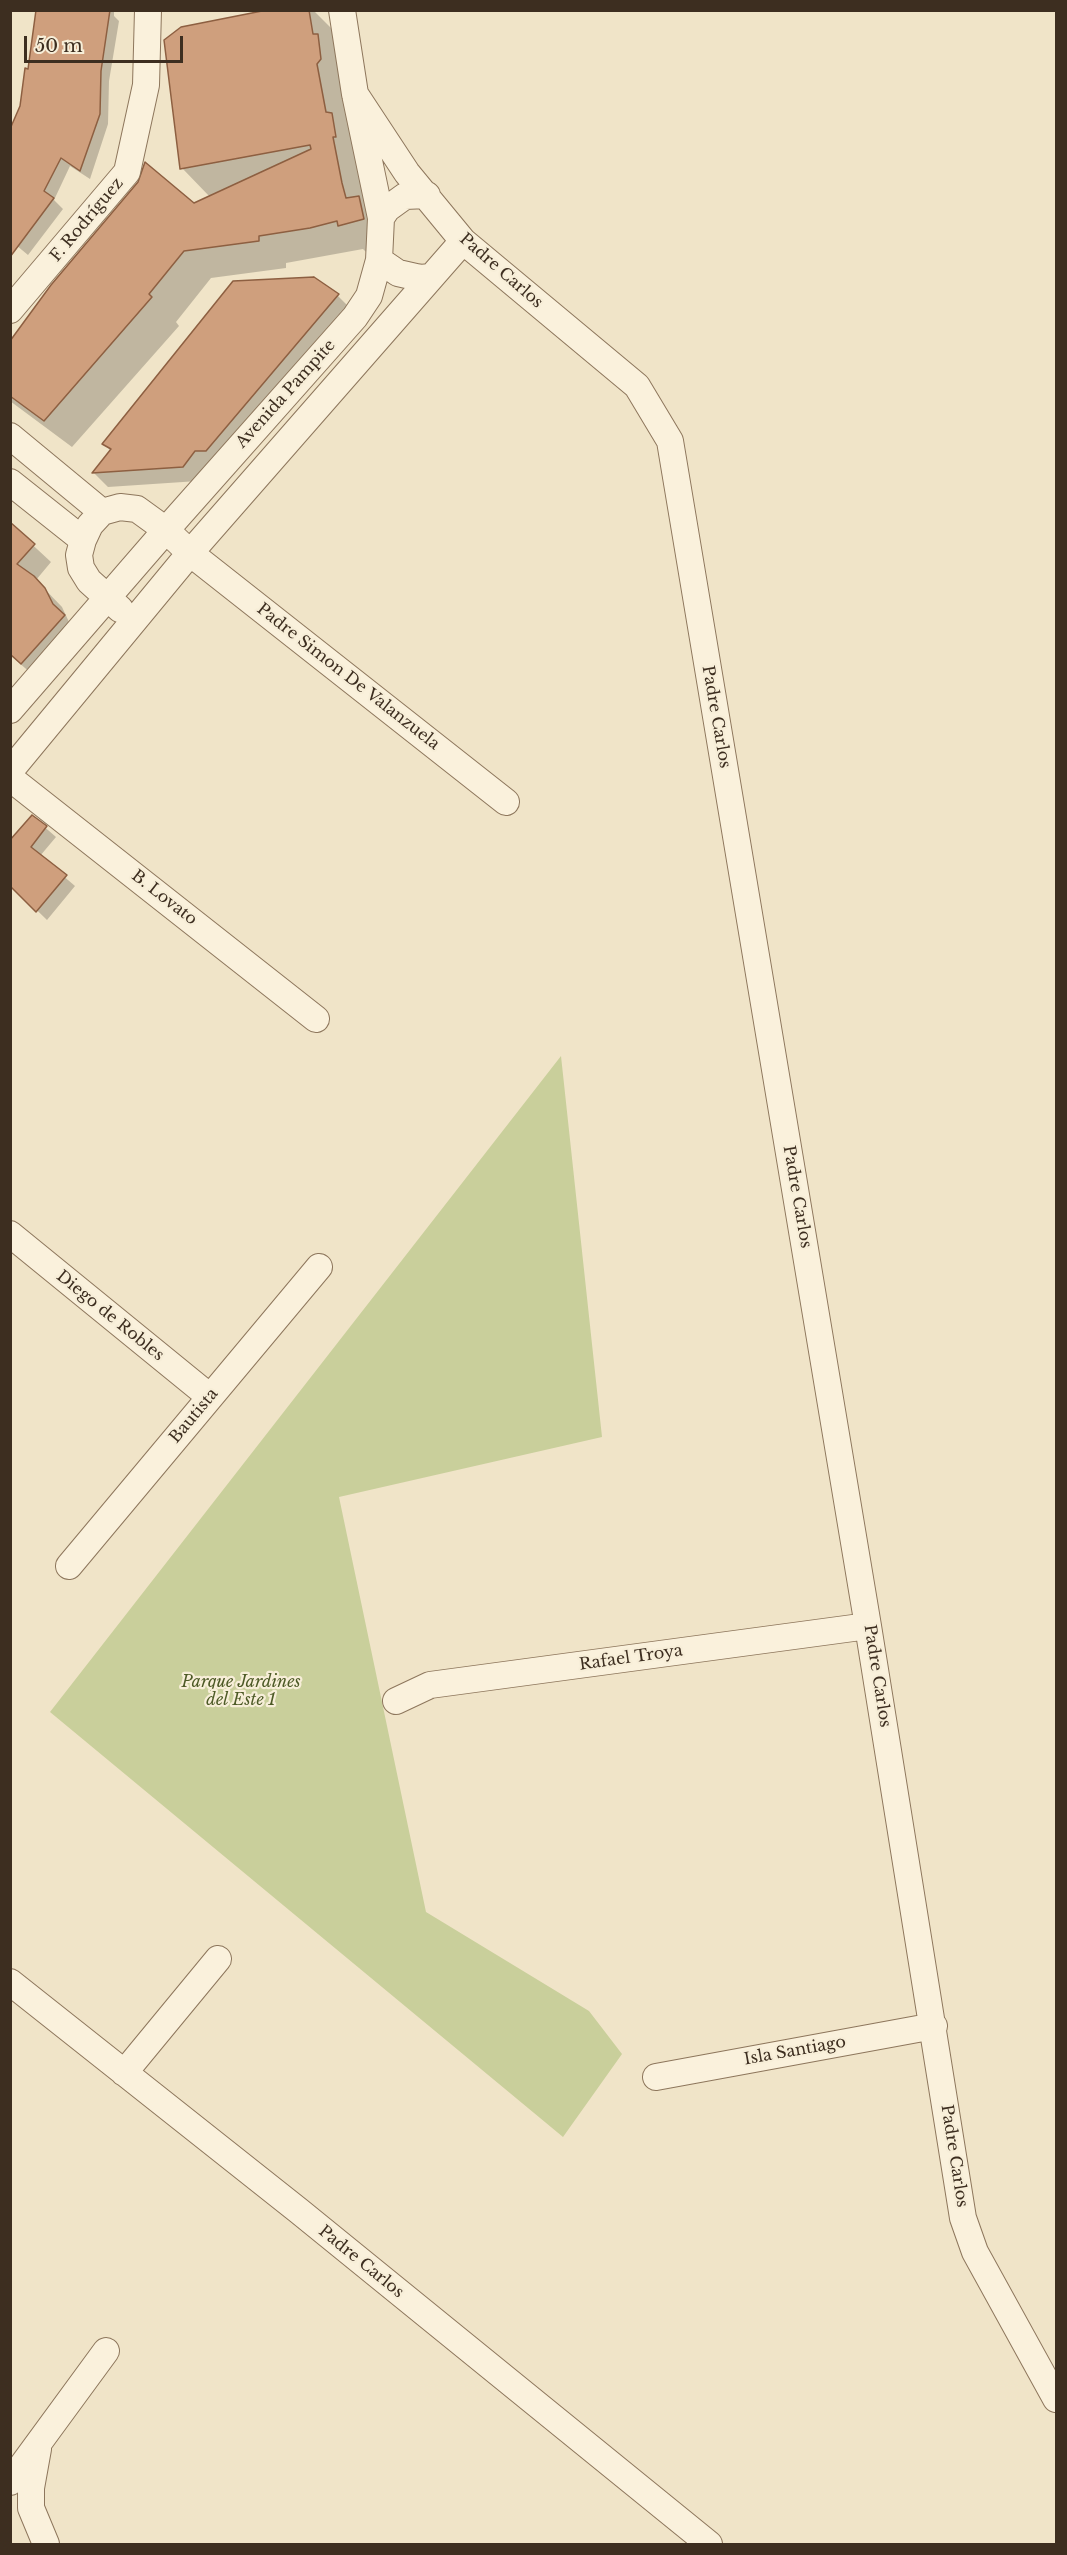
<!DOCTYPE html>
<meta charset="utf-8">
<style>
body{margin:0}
#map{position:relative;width:1067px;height:2555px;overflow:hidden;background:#f0e4c8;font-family:"Libre Baskerville",serif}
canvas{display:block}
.frame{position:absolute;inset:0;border:12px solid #3d2e20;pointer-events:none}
.scale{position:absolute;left:24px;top:36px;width:159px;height:27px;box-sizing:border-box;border:3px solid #3d2e20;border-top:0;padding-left:8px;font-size:18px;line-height:21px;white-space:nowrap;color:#3d2e20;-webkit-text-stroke:4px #f7eed8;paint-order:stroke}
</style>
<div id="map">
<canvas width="1067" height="2555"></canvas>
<div class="frame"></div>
<div class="scale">50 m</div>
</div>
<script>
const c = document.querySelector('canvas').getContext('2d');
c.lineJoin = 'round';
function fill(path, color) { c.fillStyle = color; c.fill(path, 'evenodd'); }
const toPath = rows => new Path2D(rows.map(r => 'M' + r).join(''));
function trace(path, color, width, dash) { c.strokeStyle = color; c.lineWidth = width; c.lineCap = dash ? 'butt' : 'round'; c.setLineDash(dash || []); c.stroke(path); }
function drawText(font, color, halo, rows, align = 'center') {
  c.font = font + ' "Libre Baskerville",serif'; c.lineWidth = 4.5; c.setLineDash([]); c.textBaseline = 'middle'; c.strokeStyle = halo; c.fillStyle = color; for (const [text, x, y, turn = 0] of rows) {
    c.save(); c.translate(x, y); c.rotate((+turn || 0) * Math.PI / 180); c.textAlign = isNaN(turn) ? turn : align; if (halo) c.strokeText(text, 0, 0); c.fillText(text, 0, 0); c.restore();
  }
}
fill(toPath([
 [561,1056,602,1437,339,1497,426,1912,589,2011,622,2054,563,2137,50,1712]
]), '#c9cf9b');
fill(toPath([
 [37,10,114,10,114,16,119,21,109,81,108,124,90,179,70,166,54,200,63,209,28,255,10,240,21,107,30,70],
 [275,10,313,10,335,32,386,225,367,253,363,249,286,263,286,268,211,278,176,322,179,326,72,447,10,401,10,344,194,204,210,197,182,168],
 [313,278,338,296,352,310,198,481,108,487,94,473,111,451,104,444],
 [10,524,51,562,36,580,62,607,69,622,81,634,40,681,10,655],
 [33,817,56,837,40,856,75,886,47,920,10,884]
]), '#0003');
const building = toPath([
 [36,10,110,10,101,71,100,114,80,171,61,158,44,191,54,198,10,257,10,129,20,106,25,68,28,69,36,10],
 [267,10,309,10,313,34,318,34,321,59,317,64,326,112,332,113,336,137,333,137,342,183,346,198,359,196,364,219,338,226,337,221,310,228,259,236,259,241,184,251,149,294,152,297,44,421,10,396,10,341,51,285,138,182,145,162,194,203,311,149,310,145,180,169,164,40,181,27,267,10],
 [314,277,339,294,206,451,195,451,183,467,92,473,111,449,102,444,233,281,314,277],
 [10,522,35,544,17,564,34,576,45,588,53,604,65,615,21,664,10,654,10,522],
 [32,815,47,826,31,847,67,875,36,912,10,886,10,840,32,815]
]);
fill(building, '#cf9f7d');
trace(building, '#8d5f41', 1.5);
const minor = toPath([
 [355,94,407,173,463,241,637,386,670,441,868,1626,963,2218,975,2252,1056,2399],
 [381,218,387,209,405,196,427,195],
 [379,260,398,273,420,278,431,277],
 [10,310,127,172,146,85,148,10],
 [10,436,102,512],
 [10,482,83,540],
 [120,609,89,581,81,568,79,555,83,540,90,525,102,512,120,507,137,509,166,530,190,553,506,802],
 [10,710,166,530,355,317,369,296,379,260,381,218,355,94,342,10],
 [10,771,190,553,463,241],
 [10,778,316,1019],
 [10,1234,210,1397],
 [69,1566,319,1267],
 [396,1701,430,1685,868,1626],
 [10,1982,299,2211,709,2544],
 [124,2073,218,1959],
 [656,2077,934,2026],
 [38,2449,31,2488,31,2508,46,2544],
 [10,2482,106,2351]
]);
trace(minor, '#8d765c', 28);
trace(minor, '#faf1dc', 26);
drawText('16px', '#3d2e20', '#f7eed8', [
 ["F. Rodríguez",87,220,-50],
 ["Padre Carlos",501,271,41],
 ["Avenida Pampite",286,394,-48],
 ["Padre Simon De Valanzuela",348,677,38],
 ["Padre Carlos",716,717,80],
 ["B. Lovato",164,898,38],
 ["Padre Carlos",797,1197,80],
 ["Diego de Robles",110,1316,39],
 ["Bautista",194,1416,-50],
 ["Rafael Troya",631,1658,-8],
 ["Padre Carlos",877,1676,81],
 ["Isla Santiago",795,2051,-10],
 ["Padre Carlos",954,2156,81],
 ["Padre Carlos",361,2262,39]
]);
drawText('italic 16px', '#4d5a26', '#f7eed8', [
 ["Parque Jardines",241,1682],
 ["del Este 1",241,1700]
]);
</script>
